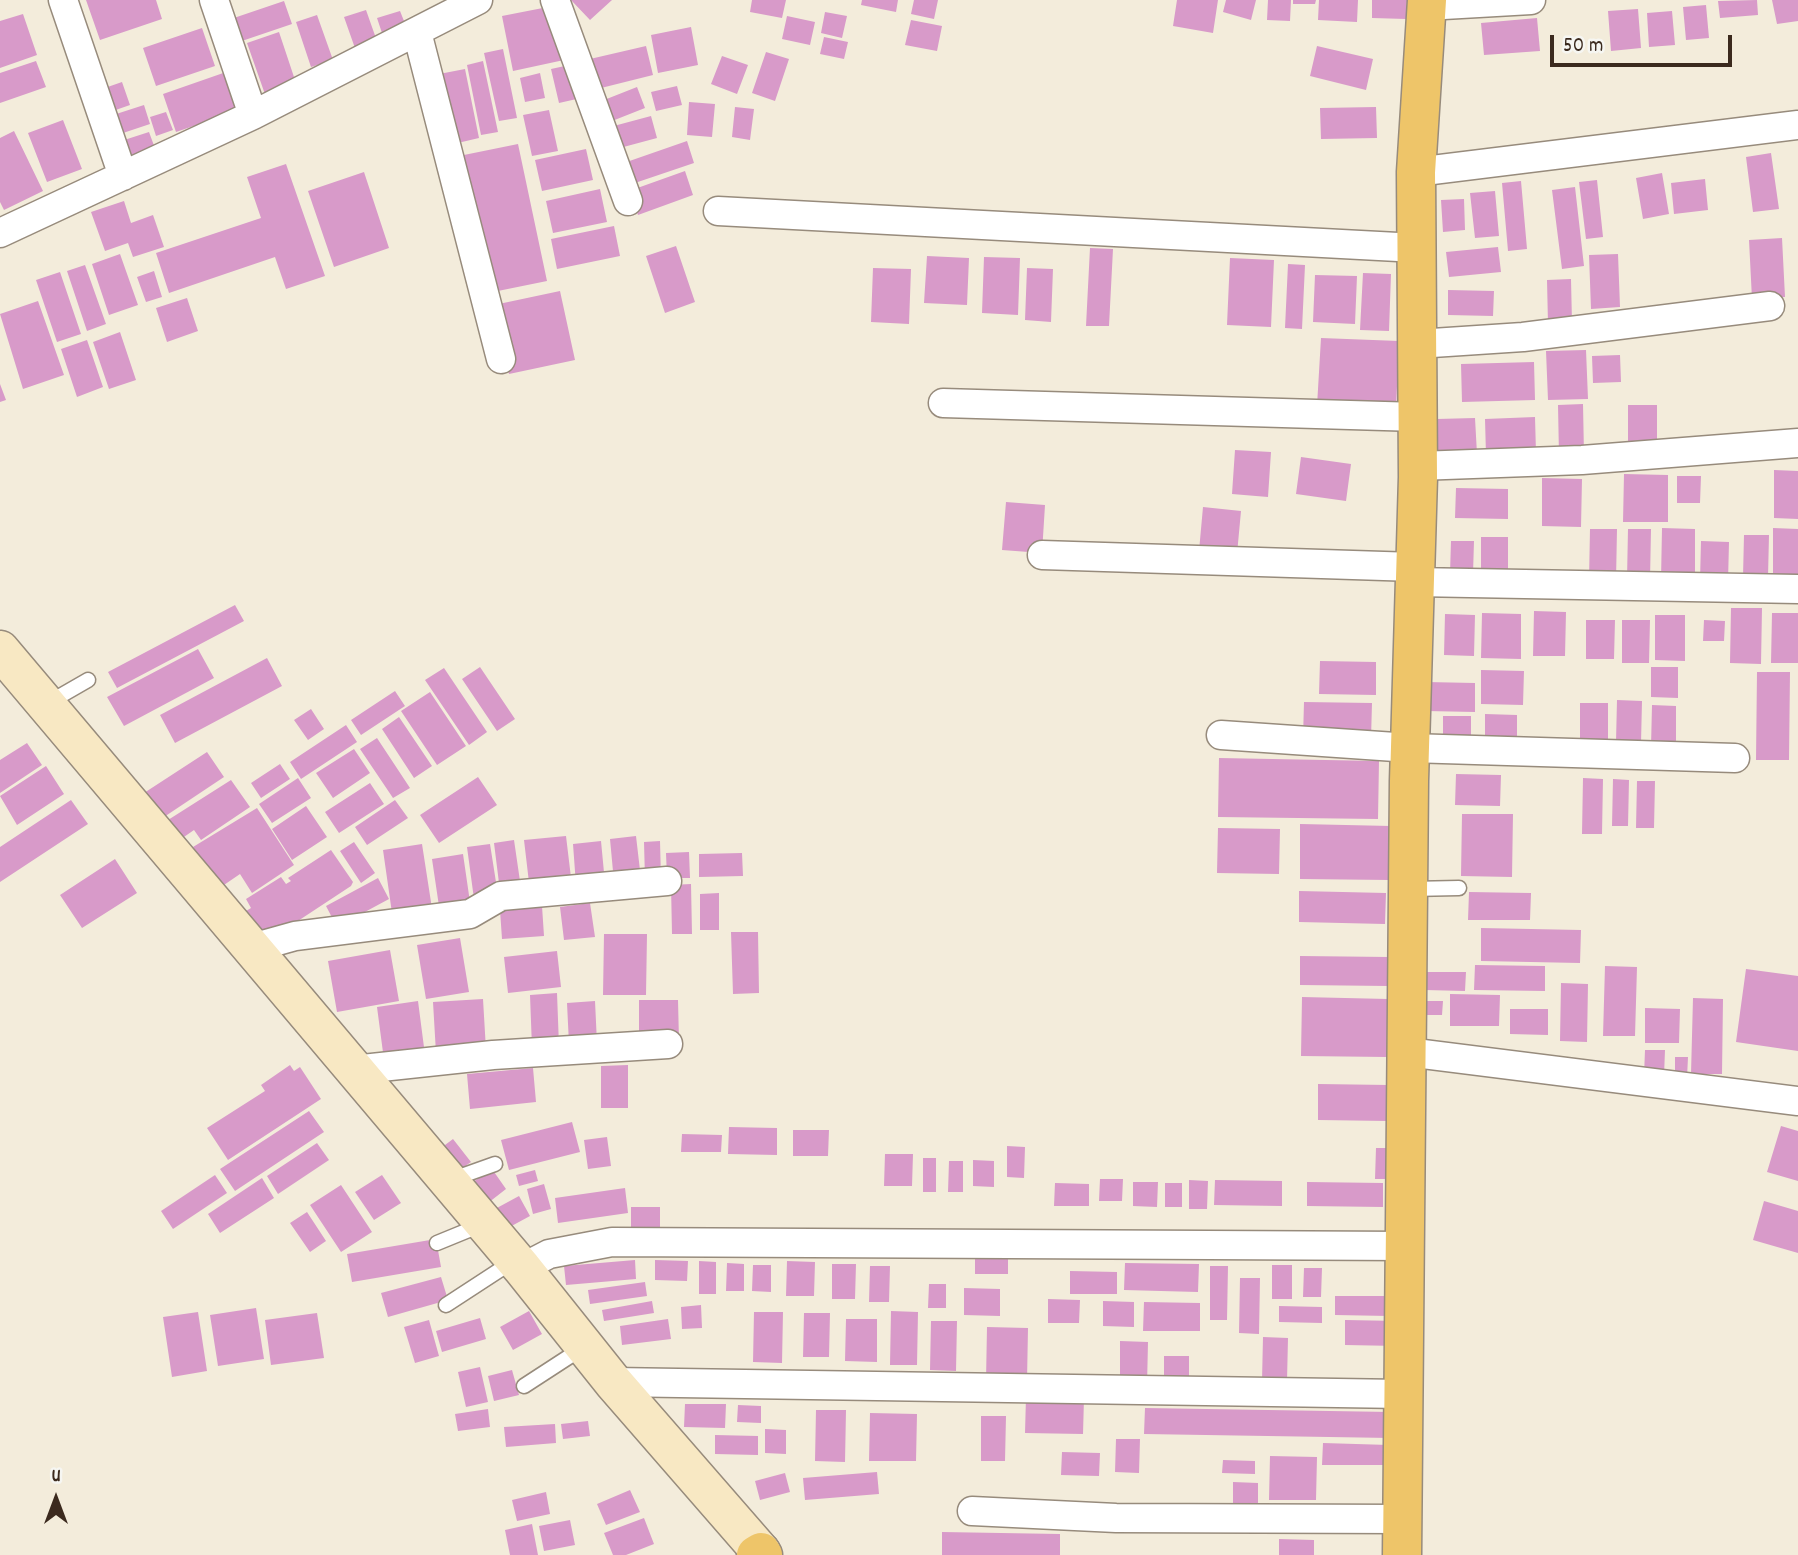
<!DOCTYPE html>
<style>
body{margin:0}
#map{position:relative;width:1798px;height:1555px;overflow:hidden;background:#f3ecdb;font-family:Dekko,sans-serif}
canvas{display:block}
.north{position:absolute;left:21px;top:1464px;width:70px;height:70px;-webkit-text-stroke:5px #f6f6f2;paint-order:stroke;rotate:0deg;font-size:19px;font-weight:700;line-height:28px;text-align:center;color:#3b2a1e}
.north::after{content:'';display:block;margin:auto;width:24px;height:32px;background:#3b2a1e;clip-path:polygon(50% 0,100% 100%,50% 72%,0 100%)}
.scale{position:absolute;left:1550px;top:35px;width:182px;height:32px;box-sizing:border-box;border:4px solid #3b2a1e;border-top:0;padding-left:9px;font-size:21px;line-height:24px;white-space:nowrap;color:#3b2a1e;-webkit-text-stroke:5px #f6f6f2;paint-order:stroke}
</style>
<div id="map">
<canvas width="1798" height="1555"></canvas>
<div class="north">U</div>
<div class="scale">50 m</div>
</div>
<script>
const c = document.querySelector('canvas').getContext('2d');
c.lineJoin = 'round';
function fill(path, color) { c.fillStyle = color; c.fill(path, 'evenodd'); }
const toPath = rows => new Path2D(rows.map(r => 'M' + r).join(''));
function trace(path, color, width, dash) { c.strokeStyle = color; c.lineWidth = width; c.lineCap = dash ? 'butt' : 'round'; c.setLineDash(dash || []); c.stroke(path); }
fill(toPath([
 [86,0,156,0,162,19,100,40],
 [571,0,612,0,590,20],
 [752,0,786,0,782,18,750,12],
 [862,0,898,0,896,12,861,5],
 [914,0,938,0,934,19,911,14],
 [1177,0,1218,0,1213,33,1173,26],
 [1226,0,1256,0,1251,20,1223,12],
 [1268,0,1291,0,1290,21,1267,20],
 [1293,0,1316,0,1315,4,1293,4],
 [1319,0,1358,0,1357,22,1318,20],
 [1372,0,1407,0,1406,19,1372,18],
 [1757,0,1758,15,1720,18,1718,1],
 [1772,0,1798,0,1798,21,1777,24],
 [284,1,292,24,233,44,225,21],
 [1706,5,1709,38,1686,40,1683,7],
 [553,6,564,60,513,71,502,16],
 [1638,9,1641,48,1611,51,1608,11],
 [366,10,378,44,356,51,344,17],
 [400,11,408,31,384,39,377,18],
 [1672,11,1675,45,1649,47,1647,13],
 [825,12,847,16,842,38,821,33],
 [23,14,37,55,0,68,0,21],
 [317,15,333,60,311,67,296,22],
 [787,16,815,22,810,45,782,39],
 [1537,18,1540,51,1484,55,1481,23],
 [911,20,942,26,937,51,905,45],
 [691,27,698,65,658,73,651,35],
 [202,28,215,66,156,86,143,48],
 [279,32,298,89,267,100,247,43],
 [824,37,848,42,844,59,820,54],
 [646,46,653,75,597,89,590,59],
 [1317,46,1373,59,1366,90,1310,76],
 [503,49,517,118,499,121,484,53],
 [766,52,789,59,775,101,752,93],
 [722,56,748,65,737,94,711,84],
 [36,61,46,87,0,103,0,73],
 [483,61,498,132,481,135,467,65],
 [574,64,581,98,559,103,551,69],
 [465,69,479,138,449,145,434,75],
 [229,71,243,109,176,132,163,94],
 [540,73,545,98,525,102,520,78],
 [122,82,130,105,107,113,99,90],
 [677,86,682,105,656,111,651,92],
 [637,87,645,108,607,123,599,102],
 [689,102,715,104,712,137,687,135],
 [144,105,150,124,117,135,110,116],
 [735,107,754,109,750,140,732,137],
 [1376,107,1377,138,1321,139,1320,108],
 [549,110,558,151,532,156,523,115],
 [166,112,173,130,156,136,150,117],
 [651,116,657,138,616,149,610,127],
 [63,120,82,169,47,182,28,133],
 [14,131,43,191,4,210,0,202,0,138],
 [149,132,156,151,124,161,118,142],
 [687,141,694,163,626,186,618,165],
 [518,144,547,281,488,293,459,156],
 [586,149,593,180,542,191,535,160],
 [1771,153,1779,209,1753,212,1746,157],
 [286,164,325,276,286,289,275,257,169,293,156,253,261,218,247,177],
 [685,171,693,195,638,215,629,191],
 [364,172,389,248,334,267,308,191],
 [1662,173,1669,214,1643,219,1636,178],
 [1705,179,1708,210,1674,214,1671,183],
 [1597,180,1603,237,1586,239,1579,182],
 [1521,181,1527,249,1508,251,1502,183],
 [1575,187,1584,266,1562,269,1552,190],
 [600,189,607,222,553,233,546,201],
 [1495,191,1499,236,1475,238,1470,193],
 [1464,199,1465,230,1443,232,1441,200],
 [124,201,131,223,153,215,164,247,133,257,128,243,105,251,91,212],
 [614,226,620,256,557,269,551,239],
 [1782,238,1785,297,1752,299,1749,240],
 [676,246,695,302,665,313,646,256],
 [1498,247,1501,272,1449,277,1446,252],
 [1090,248,1113,249,1109,326,1086,326],
 [120,254,138,305,109,315,92,264],
 [1618,254,1620,307,1591,309,1589,255],
 [927,256,969,258,967,305,924,303],
 [984,257,1020,258,1018,315,982,313],
 [1230,258,1274,260,1271,327,1227,325],
 [1288,264,1305,265,1302,329,1285,328],
 [85,265,106,324,87,331,67,271],
 [873,268,911,269,909,324,871,322],
 [1027,268,1053,269,1051,322,1025,320],
 [154,271,162,297,146,302,137,277],
 [60,272,81,334,57,342,36,280],
 [1363,273,1391,274,1389,331,1360,330],
 [1315,275,1357,276,1355,324,1313,322],
 [1571,279,1572,323,1548,324,1547,280],
 [1448,290,1494,291,1493,316,1448,315],
 [560,291,575,360,509,374,494,305],
 [187,298,198,331,167,342,156,308],
 [38,301,64,375,23,389,0,314],
 [120,332,136,380,109,389,93,342],
 [1321,338,1399,341,1396,409,1317,406],
 [87,340,103,387,77,397,61,349],
 [1586,350,1588,399,1548,400,1546,351],
 [1620,355,1621,382,1593,383,1592,356],
 [1534,362,1535,400,1462,402,1461,364],
 [0,384,6,400,0,402],
 [1583,404,1584,455,1559,456,1558,405],
 [1628,405,1657,405,1657,446,1628,446],
 [1535,417,1536,453,1486,455,1485,419],
 [1475,418,1477,454,1438,456,1437,419],
 [1235,450,1271,452,1268,497,1232,494],
 [1301,457,1351,464,1346,501,1296,494],
 [1774,470,1798,471,1798,519,1774,518],
 [1624,474,1668,475,1668,522,1623,522],
 [1677,476,1701,476,1700,503,1677,503],
 [1542,478,1582,479,1581,527,1542,526],
 [1456,488,1508,489,1508,519,1455,518],
 [1006,502,1045,505,1042,553,1002,550],
 [1203,507,1241,511,1237,554,1199,551],
 [1662,528,1695,529,1695,580,1661,580],
 [1773,528,1798,529,1798,582,1773,582],
 [1590,529,1617,529,1616,581,1589,581],
 [1628,529,1651,529,1650,580,1627,579],
 [1744,535,1769,535,1768,577,1743,577],
 [1481,537,1508,537,1508,577,1481,577],
 [1451,541,1474,541,1473,574,1450,574],
 [1701,541,1729,542,1728,582,1700,581],
 [235,605,244,621,117,688,108,672],
 [1731,608,1762,608,1761,664,1730,663],
 [1534,611,1566,612,1565,656,1533,656],
 [1482,613,1521,614,1521,659,1481,658],
 [1772,613,1798,613,1798,663,1771,663],
 [1445,614,1475,615,1474,656,1444,655],
 [1655,615,1685,615,1685,661,1655,660],
 [1586,620,1615,620,1614,659,1586,659],
 [1622,620,1650,620,1649,663,1622,663],
 [1704,620,1725,621,1724,641,1703,641],
 [198,649,214,678,124,726,107,697],
 [267,658,282,686,175,743,160,715],
 [1320,661,1376,662,1376,695,1319,694],
 [480,667,515,719,497,731,462,679],
 [1651,667,1678,667,1678,698,1651,697],
 [444,668,487,732,469,745,425,680],
 [1481,670,1524,671,1523,705,1481,704],
 [1757,672,1790,672,1789,760,1756,760],
 [1426,682,1475,683,1475,712,1426,711],
 [395,691,405,706,361,735,351,720],
 [430,692,466,746,437,765,401,711],
 [1617,700,1642,701,1641,743,1616,742],
 [1304,702,1372,703,1371,739,1303,738],
 [1580,703,1608,703,1608,742,1580,741],
 [1652,705,1676,706,1676,747,1651,747],
 [311,709,324,729,308,740,294,720],
 [1485,714,1517,715,1517,744,1485,743],
 [1443,716,1471,716,1471,740,1443,740],
 [399,717,432,766,414,778,382,729],
 [346,725,357,742,301,779,290,762],
 [377,738,410,788,393,798,360,749],
 [27,743,42,765,0,793,0,760],
 [354,749,370,773,333,798,316,773],
 [207,752,224,777,161,819,144,793],
 [1219,758,1379,761,1378,819,1218,817],
 [280,764,290,779,261,798,251,783],
 [46,766,64,794,17,825,0,796],
 [1456,774,1501,775,1500,806,1455,805],
 [478,777,497,805,439,843,420,815],
 [298,778,311,798,272,823,259,804],
 [1583,778,1603,779,1602,834,1582,834],
 [1613,779,1629,780,1628,826,1612,826],
 [231,780,250,807,201,840,194,830,181,839,168,820],
 [1637,781,1655,781,1654,828,1636,828],
 [370,783,384,804,339,833,325,812],
 [71,800,88,824,0,882,0,847],
 [395,800,408,818,367,845,355,827],
 [306,806,327,837,292,860,272,829],
 [257,808,294,865,252,893,240,874,221,887,193,847],
 [1462,814,1513,814,1512,877,1461,876],
 [1300,824,1391,826,1390,880,1300,879],
 [1218,828,1280,829,1279,874,1217,873],
 [566,836,572,886,530,891,524,840],
 [636,836,641,879,614,882,610,839],
 [514,840,521,888,500,891,494,843],
 [601,841,605,883,576,885,573,844],
 [660,841,661,879,645,879,644,842],
 [354,842,375,873,361,883,340,851],
 [422,844,433,915,393,920,383,850],
 [490,844,498,895,474,899,467,847],
 [331,850,353,882,351,886,266,942,246,911,251,908,246,899,281,877,286,884,291,881,288,878],
 [689,852,690,878,667,878,666,853],
 [742,853,743,876,699,877,699,854],
 [463,854,471,909,440,913,432,859],
 [115,859,137,893,82,928,60,895],
 [378,878,389,899,337,927,326,906],
 [691,884,692,934,672,934,671,885],
 [1299,891,1386,893,1385,924,1299,922],
 [1469,892,1531,893,1530,920,1468,920],
 [719,893,719,930,700,930,700,894],
 [590,903,595,937,564,940,560,907],
 [542,906,544,936,502,939,500,910],
 [1481,928,1581,930,1580,963,1481,961],
 [731,932,758,932,759,993,733,994],
 [604,934,647,934,646,995,603,995],
 [460,938,469,992,426,999,417,945],
 [390,950,399,1001,337,1012,328,961],
 [557,951,561,987,508,993,504,957],
 [1300,956,1389,957,1388,986,1300,985],
 [1475,965,1545,966,1545,991,1474,990],
 [1605,966,1637,967,1635,1036,1603,1036],
 [1746,969,1798,976,1798,1051,1736,1042],
 [1425,972,1466,972,1465,991,1425,990],
 [1561,983,1588,984,1587,1042,1560,1041],
 [557,993,559,1046,532,1048,530,995],
 [1450,994,1500,995,1499,1026,1450,1026],
 [1302,997,1388,999,1387,1057,1301,1056],
 [1693,998,1723,999,1722,1074,1691,1074],
 [483,999,486,1050,436,1053,433,1002],
 [639,1000,678,1000,679,1041,639,1041],
 [418,1001,425,1055,384,1060,377,1007],
 [595,1001,597,1043,569,1044,567,1003],
 [1423,1001,1443,1001,1442,1015,1423,1015],
 [1645,1008,1680,1009,1679,1043,1645,1043],
 [1510,1009,1548,1009,1548,1035,1510,1034],
 [1645,1050,1665,1050,1664,1076,1644,1076],
 [1675,1057,1688,1057,1687,1078,1675,1077],
 [290,1065,294,1071,300,1067,321,1099,228,1160,207,1128,265,1091,261,1085],
 [628,1065,628,1108,601,1108,601,1066],
 [533,1068,536,1102,470,1109,467,1074],
 [1318,1084,1389,1085,1388,1121,1318,1120],
 [309,1111,324,1132,235,1191,220,1169],
 [572,1122,580,1152,509,1170,501,1140],
 [1781,1126,1798,1131,1798,1181,1767,1172],
 [729,1127,777,1128,777,1155,728,1154],
 [793,1130,829,1130,828,1156,793,1156],
 [682,1134,722,1135,721,1152,681,1152],
 [607,1137,611,1166,588,1169,584,1140],
 [453,1139,471,1162,458,1171,441,1148],
 [317,1143,329,1160,278,1194,267,1176],
 [1007,1146,1025,1147,1024,1178,1007,1177],
 [1376,1148,1397,1148,1396,1179,1375,1179],
 [885,1154,913,1154,912,1186,884,1186],
 [923,1158,936,1158,936,1192,923,1192],
 [973,1160,994,1161,994,1187,973,1186],
 [949,1161,963,1161,963,1192,948,1192],
 [492,1169,506,1189,488,1203,473,1182],
 [535,1170,538,1181,519,1186,516,1175],
 [215,1175,227,1193,173,1229,161,1211],
 [382,1175,401,1203,374,1220,355,1192],
 [262,1178,274,1198,220,1233,208,1214],
 [1100,1179,1123,1179,1122,1201,1099,1201],
 [1189,1180,1208,1181,1207,1209,1189,1209],
 [1215,1180,1282,1181,1282,1206,1214,1205],
 [1133,1182,1158,1182,1157,1207,1133,1206],
 [1307,1182,1383,1183,1383,1207,1307,1206],
 [1055,1183,1089,1184,1089,1206,1054,1206],
 [1165,1183,1182,1183,1182,1207,1165,1207],
 [544,1184,551,1209,533,1214,527,1189],
 [341,1185,372,1232,341,1252,310,1205],
 [625,1188,628,1213,558,1223,555,1198],
 [519,1196,530,1216,506,1229,495,1209],
 [1764,1201,1798,1211,1798,1253,1753,1240],
 [631,1207,660,1207,660,1231,631,1231],
 [307,1212,326,1241,310,1252,290,1223],
 [436,1239,441,1267,352,1282,347,1254],
 [975,1254,1008,1254,1008,1274,975,1274],
 [635,1260,636,1279,566,1285,564,1266],
 [655,1260,688,1261,687,1281,655,1280],
 [699,1261,716,1262,716,1294,699,1294],
 [787,1261,815,1262,814,1296,786,1296],
 [727,1263,744,1264,744,1291,726,1291],
 [1125,1263,1199,1264,1198,1292,1124,1290],
 [832,1264,856,1264,855,1299,832,1299],
 [753,1265,771,1265,771,1292,752,1291],
 [1272,1265,1292,1265,1292,1299,1272,1299],
 [870,1266,890,1266,889,1302,869,1302],
 [1210,1266,1228,1266,1227,1320,1210,1320],
 [1304,1268,1322,1268,1321,1297,1303,1297],
 [1070,1271,1117,1272,1117,1294,1070,1294],
 [441,1277,448,1300,388,1317,381,1293],
 [1240,1278,1260,1278,1259,1334,1239,1333],
 [645,1282,647,1296,590,1304,588,1290],
 [929,1284,946,1284,946,1308,928,1308],
 [964,1288,1000,1289,1000,1316,964,1315],
 [1335,1296,1389,1296,1389,1316,1335,1315],
 [1048,1299,1080,1300,1079,1323,1048,1323],
 [652,1301,654,1313,604,1321,602,1310],
 [1103,1301,1134,1302,1134,1327,1103,1326],
 [1144,1302,1200,1303,1200,1331,1143,1331],
 [701,1305,702,1328,682,1329,681,1307],
 [1279,1306,1322,1307,1322,1323,1279,1322],
 [256,1308,264,1359,218,1366,210,1315],
 [529,1311,542,1334,513,1350,500,1327],
 [891,1311,918,1312,917,1365,890,1365],
 [198,1312,207,1371,172,1377,163,1317],
 [754,1312,783,1312,782,1363,753,1362],
 [317,1313,324,1358,271,1365,265,1320],
 [804,1313,830,1313,829,1357,803,1357],
 [480,1318,486,1339,442,1352,436,1331],
 [668,1319,671,1339,622,1345,620,1326],
 [846,1319,877,1319,877,1362,845,1361],
 [429,1320,439,1356,415,1363,404,1327],
 [1345,1320,1399,1321,1398,1346,1345,1345],
 [931,1321,957,1321,956,1371,930,1370],
 [987,1327,1028,1328,1027,1381,986,1381],
 [1263,1337,1288,1338,1287,1381,1262,1381],
 [1120,1341,1148,1342,1147,1386,1120,1386],
 [1164,1356,1189,1356,1189,1385,1164,1385],
 [480,1367,488,1402,466,1407,458,1372],
 [512,1370,519,1395,494,1401,488,1376],
 [1026,1397,1084,1398,1083,1434,1025,1433],
 [685,1404,726,1404,725,1428,684,1427],
 [738,1405,761,1406,761,1423,737,1422],
 [1145,1408,1391,1412,1391,1438,1144,1434],
 [488,1409,490,1427,458,1431,455,1414],
 [816,1410,846,1410,845,1462,815,1461],
 [870,1413,917,1414,916,1461,869,1461],
 [981,1416,1006,1416,1005,1461,981,1461],
 [588,1421,590,1436,563,1439,561,1424],
 [555,1424,556,1443,506,1447,504,1427],
 [765,1429,786,1430,786,1454,765,1453],
 [715,1435,758,1436,758,1455,715,1454],
 [1116,1439,1140,1439,1139,1473,1115,1472],
 [1323,1443,1389,1445,1389,1465,1322,1465],
 [1062,1452,1100,1453,1099,1476,1061,1475],
 [1270,1456,1317,1457,1316,1500,1269,1500],
 [1223,1460,1255,1461,1255,1474,1222,1473],
 [877,1472,879,1494,805,1500,803,1478],
 [785,1473,790,1492,760,1500,755,1481],
 [1233,1482,1258,1483,1258,1504,1233,1503],
 [630,1490,640,1512,606,1525,597,1504],
 [546,1492,550,1514,517,1521,512,1500],
 [644,1518,654,1544,626,1555,613,1555,604,1533],
 [570,1520,575,1545,544,1551,539,1526],
 [532,1524,538,1555,510,1555,505,1530],
 [942,1532,1060,1534,1060,1555,942,1555],
 [1279,1539,1314,1540,1314,1555,1279,1555]
]), '#d89ac9');
const lane = toPath([
 [48,703,88,680],
 [1410,889,1459,888],
 [450,1180,495,1164],
 [437,1243,481,1225],
 [446,1305,515,1260],
 [524,1386,584,1347]
]);
const street = toPath([
 [63,0,123,176],
 [214,0,253,115],
 [555,0,628,201],
 [1426,6,1531,0],
 [417,32,501,359],
 [1416,172,1798,125],
 [718,211,1417,248],
 [0,233,253,115,478,0],
 [1417,344,1523,337,1770,306],
 [943,403,1418,417],
 [1418,466,1582,460,1798,443],
 [1042,555,1415,567],
 [1415,582,1798,589],
 [1221,735,1410,748,1735,758],
 [252,948,295,936,470,914,501,896,667,881],
 [1407,1052,1798,1101],
 [353,1070,493,1055,668,1044],
 [522,1268,549,1254,612,1242,1407,1246],
 [613,1382,1403,1394],
 [972,1511,1116,1518,1402,1519]
]);
const secondary = toPath([
 [0,650,522,1268,613,1382,761,1552]
]);
const primary = toPath([
 [756,1555,761,1552,763,1555],
 [1402,1555,1409,781,1418,477,1416,172,1427,0]
]);
trace(lane, '#978b7c', 17);
trace(street, '#978b7c', 31);
trace(secondary, '#978b7c', 41);
trace(primary, '#978b7c', 41);
trace(lane, '#fff', 14);
trace(street, '#fff', 28);
trace(secondary, '#f8e8c3', 38);
trace(primary, '#eec569', 38);
</script>
